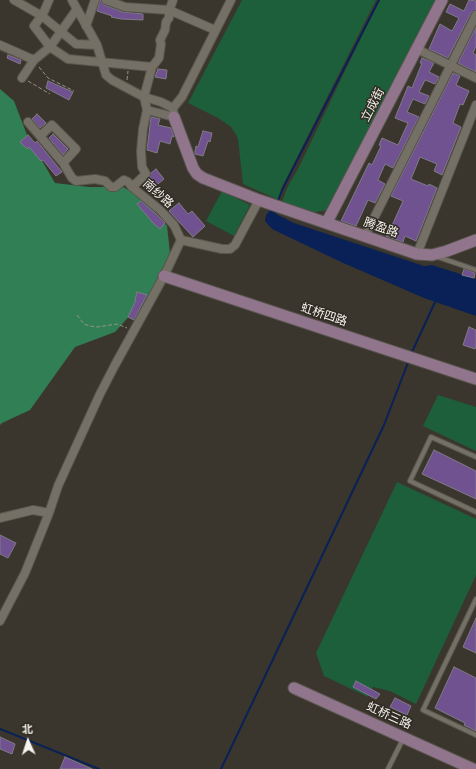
<!DOCTYPE html>
<meta charset="utf-8">
<style>
body{margin:0}
#map{position:relative;width:476px;height:769px;overflow:hidden;background:#3a362d;font-family:"PT Serif","Noto Sans SC",serif}
canvas{display:block}
.north{position:absolute;left:8px;top:721px;width:40px;height:40px;-webkit-text-stroke:3px #302c23;paint-order:stroke;rotate:357deg;font-size:11px;font-weight:700;line-height:16px;text-align:center;color:#f5f3ed}
.north::after{content:'';display:block;margin:auto;width:14px;height:18px;background:#f5f3ed;clip-path:polygon(50% 0,100% 100%,50% 72%,0 100%)}
</style>
<div id="map">
<canvas width="476" height="769"></canvas>
<div class="north">北</div>
</div>
<script>
const c = document.querySelector('canvas').getContext('2d');
c.lineJoin = 'round';
function fill(path, color) { c.fillStyle = color; c.fill(path, 'evenodd'); }
const toPath = rows => new Path2D(rows.map(r => 'M' + r).join(''));
function trace(path, color, width, dash) { c.strokeStyle = color; c.lineWidth = width; c.lineCap = dash ? 'butt' : 'round'; c.setLineDash(dash || []); c.stroke(path); }
function drawText(font, color, halo, rows, align = 'center') {
  c.font = font + ' "PT Serif","Noto Sans SC",serif'; c.lineWidth = 3; c.setLineDash([]); c.textBaseline = 'middle'; c.strokeStyle = halo; c.fillStyle = color; for (const [text, x, y, turn = 0] of rows) {
    c.save(); c.translate(x, y); c.rotate((+turn || 0) * Math.PI / 180); c.textAlign = isNaN(turn) ? turn : align; if (halo) c.strokeText(text, 0, 0); c.fillText(text, 0, 0); c.restore();
  }
}
fill(toPath([
 [242,0,376,0,281,189,279,200,243,184,238,139,235,133,231,127,218,118,188,103],
 [379,0,435,0,329,210,308,213,281,204,288,186,298,169],
 [222,191,250,205,234,236,206,221],
 [438,395,476,407,476,451,423,426],
 [397,482,476,519,476,575,416,704,390,691,373,687,368,697,324,676,316,653]
]), '#1d5e3b');
fill(toPath([
 [0,89,14,101,27,135,55,183,89,187,123,187,141,197,167,226,170,253,151,292,115,332,75,347,30,410,2,423,0,425]
]), '#317f54');
fill(toPath([
 [274,208,277,209,276,214,294,223,424,266,432,265,476,279,476,316,424,298,341,262,272,229,265,221,266,215,270,210]
]), '#092157');
trace(toPath([
 [277,203,283,188,379,0],
 [411,354,436,300],
 [0,729,99,769],
 [221,769,384,425,409,360]
]), '#092157', 2);
const building = toPath([
 [100,0,104,5,123,12,143,14,143,20,121,19,111,17,112,16,97,11,100,0],
 [469,0,476,1,476,10,471,13,448,58,429,49,440,24,452,31,459,18,446,12,450,4,464,11,469,0],
 [476,27,476,46,473,53,476,55,476,72,458,63,476,27],
 [8,55,21,60,20,64,7,58,8,55],
 [422,58,434,63,429,72,439,77,435,84,425,80,419,92,429,96,425,104,413,99,407,112,419,117,393,168,385,164,378,180,385,184,375,203,368,200,356,226,341,221,369,163,372,165,381,146,379,145,382,138,398,145,408,123,395,118,408,86,412,88,422,63,420,63,422,58],
 [158,69,167,70,166,79,155,77,158,69],
 [453,73,460,76,456,85,469,91,463,105,460,104,453,123,461,127,442,175,434,171,437,164,420,157,411,179,428,186,429,184,437,188,416,241,405,236,403,242,386,236,389,229,390,230,403,201,391,196,453,73],
 [48,81,73,92,69,100,46,88,48,81],
 [37,114,46,123,40,128,32,119,37,114],
 [151,117,160,119,158,125,171,128,174,137,172,136,170,144,160,141,157,153,147,150,151,117],
 [203,131,212,133,210,142,208,141,203,156,195,154,195,152,196,146,198,147,203,131],
 [53,134,68,149,63,155,49,138,53,134],
 [28,135,35,143,37,141,62,172,56,176,43,160,41,161,29,147,27,149,20,142,28,135],
 [156,169,164,179,148,192,142,185,150,178,151,173,156,169],
 [141,201,156,214,165,223,160,229,153,223,137,204,141,201],
 [179,203,188,214,192,211,205,226,193,237,169,211,179,203],
 [464,269,475,273,474,278,462,275,464,269],
 [137,292,147,295,134,320,128,317,136,300,135,300,137,292],
 [469,327,476,330,476,345,475,349,463,345,469,327],
 [434,450,476,471,476,499,422,474,434,450],
 [0,535,16,543,8,558,0,554,0,535],
 [476,618,476,653,463,647,476,618],
 [454,667,476,678,476,731,464,725,465,723,435,708,454,667],
 [356,681,380,694,376,699,353,687,356,681],
 [395,698,411,706,407,715,390,707,395,698],
 [0,737,15,744,12,754,0,749,0,737],
 [65,757,92,769,60,769,65,757]
]);
fill(building, '#705291');
trace(building, '#7f7b85', 1);
const lane = toPath([
 [438,257,476,270],
 [476,457,431,437,410,481,476,512],
 [476,599,423,710,476,735],
 [388,769,403,739]
]);
const street = toPath([
 [14,0,42,16,76,44,97,45],
 [49,0,43,14,34,26,50,47,68,59,152,67],
 [72,0,97,45,106,75,112,80,144,97,161,102,173,108],
 [106,0,125,7,169,10,215,30],
 [86,26,95,0],
 [0,45,34,60],
 [417,49,476,78],
 [22,78,34,60,50,47,77,9],
 [147,110,174,117,173,108,182,97,231,0],
 [28,122,63,163,72,178,76,181,95,179,105,181,111,187,115,187,124,180,128,182,132,187,160,210,174,225,181,240],
 [40,136,52,125,76,149,63,163],
 [132,187,146,174,142,167,141,151,143,129,147,110,144,97,152,67,159,58,161,44,160,40,165,30,166,22,169,18,169,11,173,0],
 [365,236,476,15],
 [181,240,222,249,230,249,235,245,259,200],
 [417,254,476,105],
 [0,518,33,510,49,513],
 [0,621,25,573,49,513,58,486,100,394,115,365,164,276,181,240]
]);
const secondary = toPath([
 [174,117,193,168,197,174,203,178,259,200,417,254,432,255,447,251,476,240],
 [327,222,442,0],
 [164,276,476,379],
 [294,688,473,769]
]);
trace(lane, '#58554d', 6);
trace(street, '#58554d', 10);
trace(secondary, '#58554d', 13);
trace(toPath([
 [39,67,48,78,74,91],
 [127,80,128,71],
 [28,81,50,94],
 [77,315,84,324,90,326,97,327,117,324,127,328]
]), '#95928a', 1, [4, 2]);
trace(lane, '#747066', 4);
trace(street, '#747066', 8);
trace(secondary, '#91758c', 11);
drawText('12px', '#f5f3ed', '#302c23', [
 ["立成街",373,105,-63],
 ["南纱路",158,194,42],
 ["腾盈路",381,228,19],
 ["虹桥四路",324,315,18],
 ["虹桥三路",389,716,24]
]);
</script>
